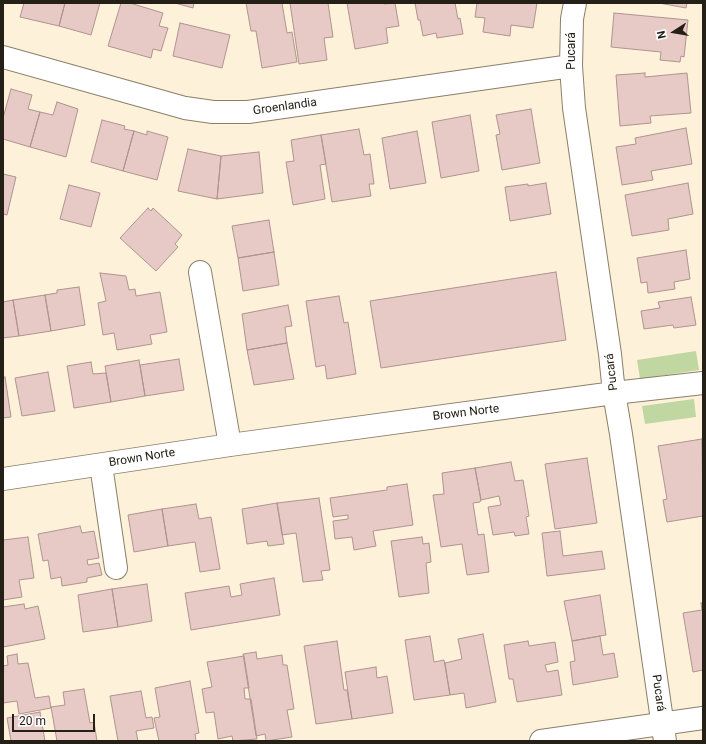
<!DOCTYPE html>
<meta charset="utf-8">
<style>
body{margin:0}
#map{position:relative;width:706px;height:744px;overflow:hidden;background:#fef1d9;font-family:Roboto,sans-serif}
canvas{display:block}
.frame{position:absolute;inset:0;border:4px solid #242017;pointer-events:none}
.north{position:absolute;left:654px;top:12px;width:40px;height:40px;-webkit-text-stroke:3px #fff;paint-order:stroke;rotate:258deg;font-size:11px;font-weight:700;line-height:16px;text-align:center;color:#242017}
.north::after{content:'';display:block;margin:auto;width:14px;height:18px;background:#242017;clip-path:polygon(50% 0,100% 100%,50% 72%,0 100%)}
.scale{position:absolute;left:12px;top:714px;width:83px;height:18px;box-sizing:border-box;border:2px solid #242017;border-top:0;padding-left:5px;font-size:12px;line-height:14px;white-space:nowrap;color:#242017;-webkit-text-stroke:3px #fff;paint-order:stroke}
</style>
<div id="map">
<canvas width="706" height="744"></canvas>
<div class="frame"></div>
<div class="north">N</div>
<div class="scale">20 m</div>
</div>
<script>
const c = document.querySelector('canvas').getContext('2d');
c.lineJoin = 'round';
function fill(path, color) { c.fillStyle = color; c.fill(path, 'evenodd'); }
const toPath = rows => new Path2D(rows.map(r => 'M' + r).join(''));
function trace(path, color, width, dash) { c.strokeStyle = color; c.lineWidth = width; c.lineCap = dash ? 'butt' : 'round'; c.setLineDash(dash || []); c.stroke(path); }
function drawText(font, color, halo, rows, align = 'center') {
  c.font = font + ' Roboto,sans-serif'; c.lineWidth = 3; c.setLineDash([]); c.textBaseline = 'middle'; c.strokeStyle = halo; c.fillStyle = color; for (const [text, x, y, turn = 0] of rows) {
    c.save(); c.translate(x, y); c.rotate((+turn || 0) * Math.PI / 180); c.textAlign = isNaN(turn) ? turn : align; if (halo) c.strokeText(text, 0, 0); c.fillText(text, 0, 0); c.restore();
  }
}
fill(toPath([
 [696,351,699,370,640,379,637,360],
 [694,399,696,417,645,424,642,406]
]), '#c0d7a2');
const building = toPath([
 [24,3,65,3,59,26,20,17,24,3],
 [65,3,100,3,91,35,59,26,65,3],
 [121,3,130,3,163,13,159,26,168,28,161,51,153,49,151,58,108,46,121,3],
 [175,3,194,3,193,8,175,3],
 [246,3,282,3,287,33,292,32,297,62,262,68,256,31,251,31,246,3],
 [290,3,328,3,333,37,324,38,327,60,299,64,290,3],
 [347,3,384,3,384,4,395,3,399,26,386,28,388,43,355,49,347,3],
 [415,3,455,3,458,19,460,18,463,34,437,38,436,33,423,36,420,20,418,20,415,3],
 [477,3,537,3,533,28,511,25,510,36,483,32,485,18,475,17,477,3],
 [659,3,687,3,686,8,659,3],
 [614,13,688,20,684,57,681,56,680,62,660,60,661,52,611,47,614,13],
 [180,23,230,35,222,68,173,56,180,23],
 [645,73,645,77,687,73,691,113,650,116,651,123,620,126,616,75,645,73],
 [11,89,32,95,28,109,40,112,30,147,3,139,3,118,11,89],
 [57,102,78,109,66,157,30,147,40,112,53,115,57,102],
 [531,109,540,163,502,170,496,135,500,134,496,115,531,109],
 [470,115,479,171,441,178,432,122,470,115],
 [102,120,125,126,124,129,134,131,123,171,91,162,102,120],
 [686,128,692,164,651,171,653,180,622,185,616,147,636,144,635,138,686,128],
 [359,129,364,155,370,154,374,184,369,184,371,196,332,202,321,135,359,129],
 [134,131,147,135,147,131,168,137,157,180,123,171,134,131],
 [417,131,426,183,390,189,382,138,417,131],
 [321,135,326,164,320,165,325,199,293,205,286,162,294,161,291,140,321,135],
 [188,149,221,156,217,199,178,191,188,149],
 [259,152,263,193,217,199,221,156,259,152],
 [3,174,16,177,7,215,3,214,3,174],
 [546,183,551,214,510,221,505,187,528,184,528,186,546,183],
 [688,183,693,214,668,219,669,230,632,236,625,195,688,183],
 [69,185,100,193,91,227,60,219,69,185],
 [148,208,151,211,153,208,182,235,175,244,178,247,156,271,120,238,148,208],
 [269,220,274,252,238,258,232,226,269,220],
 [686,250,690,279,674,282,675,289,648,293,647,282,641,283,637,258,686,250],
 [274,252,279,285,243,291,238,258,274,252],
 [556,272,566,340,381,368,370,301,556,272],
 [100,273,126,276,129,290,135,289,136,296,160,292,167,332,150,335,152,344,117,350,114,333,103,335,98,303,106,301,100,273],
 [79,287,85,325,51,331,45,295,57,293,57,290,79,287],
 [45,295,51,331,19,336,13,300,45,295],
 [339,296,344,323,348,322,356,374,327,379,325,365,316,367,306,301,339,296],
 [691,297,696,325,674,328,673,325,644,329,641,311,660,308,658,302,691,297],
 [13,300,19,336,3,338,3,302,13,300],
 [288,305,292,326,285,327,287,343,247,350,242,314,288,305],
 [287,343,294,379,254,385,247,350,287,343],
 [179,359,184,390,145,396,140,365,179,359],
 [139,360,145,396,111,402,105,366,139,360],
 [91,362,93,374,106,373,111,402,74,408,67,366,91,362],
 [48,372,55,411,22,416,15,378,48,372],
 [5,377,11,417,3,418,3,378,5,377],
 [702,439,703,516,667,522,663,500,667,499,658,446,702,439],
 [587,458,597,523,555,529,545,464,587,458],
 [511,462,515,481,523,480,529,516,526,517,529,534,515,536,514,532,493,535,488,507,501,505,499,496,481,500,475,468,511,462],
 [475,468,481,500,480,502,473,503,478,535,484,534,489,572,467,575,462,544,441,547,433,495,444,494,442,473,475,468],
 [407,484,413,525,373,531,376,546,354,550,352,537,335,539,333,521,348,519,348,515,333,517,330,498,387,490,387,487,407,484],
 [319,498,330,570,321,571,323,580,303,582,296,533,282,535,277,503,319,498],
 [277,503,284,544,268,546,267,541,247,544,242,509,277,503],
 [196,504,199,519,211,517,220,569,200,572,195,542,168,546,162,509,196,504],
 [162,509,168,546,134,552,128,515,162,509],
 [80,526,82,533,94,531,99,558,87,560,88,565,99,563,102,575,87,578,87,582,62,586,61,577,51,579,48,560,43,561,38,534,80,526],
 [560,531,563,556,602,551,605,569,547,576,542,533,560,531],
 [28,537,34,578,19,580,22,597,3,600,3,540,28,537],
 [422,537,423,544,429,543,431,562,426,563,429,593,399,597,391,541,422,537],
 [274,578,280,615,191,630,185,593,229,586,231,597,242,595,240,584,274,578],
 [147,584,152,621,118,627,112,589,147,584],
 [112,589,118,627,83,632,78,595,112,589],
 [600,595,606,635,572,641,564,601,600,595],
 [701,603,703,603,703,670,693,672,683,613,702,610,701,603],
 [24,604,25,609,38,606,45,639,3,647,3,607,24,604],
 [483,634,496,702,466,708,464,693,450,695,445,663,462,659,458,639,483,634],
 [430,636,434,662,444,660,450,695,414,700,405,640,430,636],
 [600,636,603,655,614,653,618,677,573,685,570,662,575,661,572,641,600,636],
 [337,641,344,690,347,690,352,719,316,724,304,646,337,641],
 [528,641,529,646,555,642,558,662,545,665,547,672,558,670,562,695,517,702,513,679,509,679,504,645,528,641],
 [256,652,257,659,282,655,283,665,287,665,294,709,287,710,292,737,266,741,265,734,256,736,243,654,256,652],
 [17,654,18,664,28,663,35,698,49,696,51,708,19,714,17,701,3,703,3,666,8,665,7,656,17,654],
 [244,656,249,688,244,688,245,699,251,699,257,739,233,741,232,736,218,739,214,712,206,713,202,689,212,687,207,662,244,656],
 [376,667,377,678,387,676,393,713,352,719,345,672,376,667],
 [190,681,199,733,195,734,196,741,159,741,154,718,160,717,155,688,190,681],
 [84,689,90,723,94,722,97,741,57,741,51,707,65,705,63,692,84,689],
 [141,691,146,718,152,717,154,728,136,731,138,741,118,741,110,696,141,691],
 [40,712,45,741,11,741,7,718,40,712]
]);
fill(building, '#e7c9c5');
trace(building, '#af938f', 1);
const minor = toPath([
 [575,3,572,19,571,66,574,108,610,354,614,393,621,434,665,741],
 [3,57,185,108,213,112,248,112,571,66],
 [200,272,230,445],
 [101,465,116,568],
 [3,479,230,445,614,393,703,383],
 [541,741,703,718]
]);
trace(minor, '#8a7f6a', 24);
trace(minor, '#fff', 22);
drawText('12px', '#242017', '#fff', [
 ["Pucará",572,51,-90],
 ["Groenlandia",285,107,-8],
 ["Pucará",612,372,-97],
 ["Brown Norte",466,413,-7],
 ["Brown Norte",142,458,-9],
 ["Pucará",658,693,82]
]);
</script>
